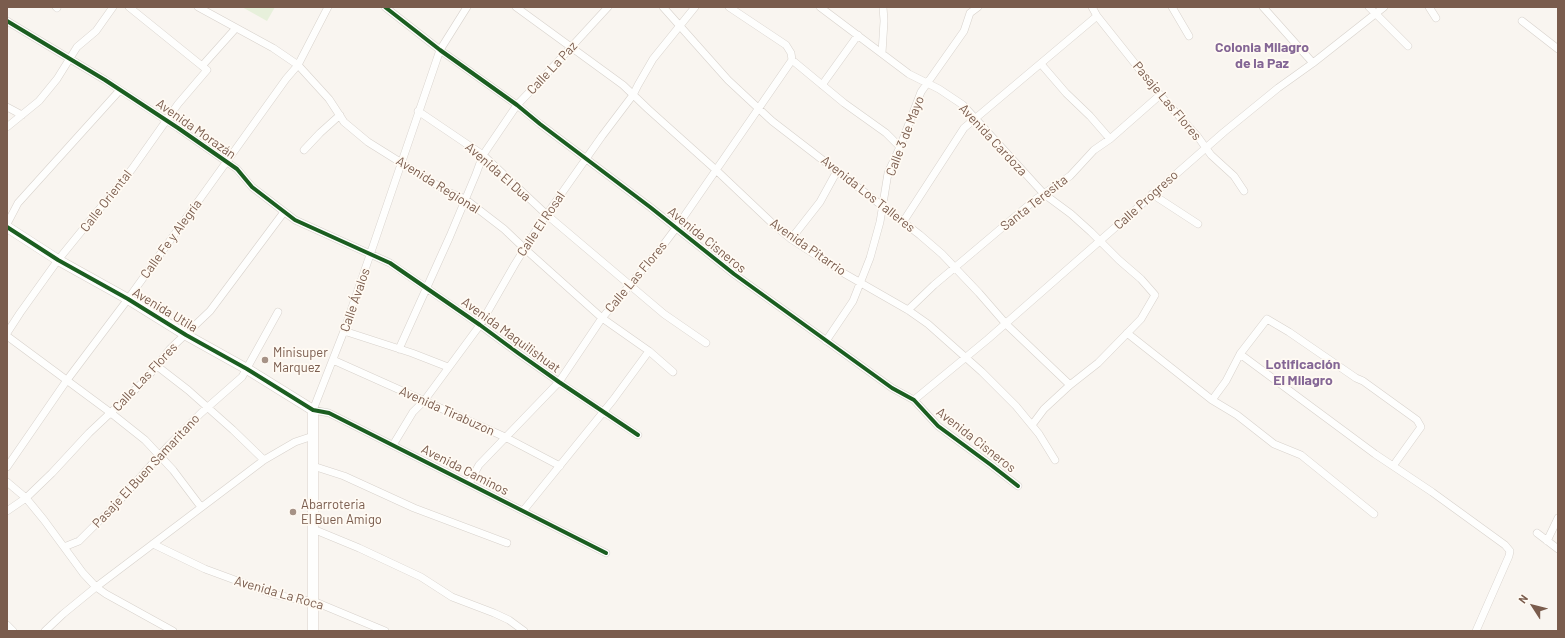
<!DOCTYPE html>
<meta charset="utf-8">
<style>
body{margin:0}
#map{position:relative;width:1565px;height:638px;overflow:hidden;background:#f9f5f0;font-family:Barlow,sans-serif}
canvas{display:block}
.frame{position:absolute;inset:0;border:8px solid #7a5c4d;pointer-events:none}
.north{position:absolute;left:1513px;top:586px;width:40px;height:40px;-webkit-text-stroke:3px #fffaf3;paint-order:stroke;rotate:306deg;font-size:11px;font-weight:700;line-height:16px;text-align:center;color:#7a5c4d}
.north::after{content:'';display:block;margin:auto;width:14px;height:18px;background:#7a5c4d;clip-path:polygon(50% 0,100% 100%,50% 72%,0 100%)}
</style>
<div id="map">
<canvas width="1565" height="638"></canvas>
<div class="frame"></div>
<div class="north">N</div>
</div>
<script>
const c = document.querySelector('canvas').getContext('2d');
c.lineJoin = 'round';
function fill(path, color) { c.fillStyle = color; c.fill(path, 'evenodd'); }
const toPath = rows => new Path2D(rows.map(r => 'M' + r).join(''));
function trace(path, color, width, dash) { c.strokeStyle = color; c.lineWidth = width; c.lineCap = dash ? 'butt' : 'round'; c.setLineDash(dash || []); c.stroke(path); }
function drawText(font, color, halo, rows, align = 'center') {
  c.font = font + ' Barlow,sans-serif'; c.lineWidth = 3.5; c.setLineDash([]); c.textBaseline = 'middle'; c.strokeStyle = halo; c.fillStyle = color; for (const [text, x, y, turn = 0] of rows) {
    c.save(); c.translate(x, y); c.rotate((+turn || 0) * Math.PI / 180); c.textAlign = isNaN(turn) ? turn : align; if (halo) c.strokeText(text, 0, 0); c.fillText(text, 0, 0); c.restore();
  }
}
fill(toPath([
 [242,7,275,7,267,21]
]), '#e7f0db');
const street = toPath([
 [56,7,57,8],
 [198,7,273,48,298,65,329,99,344,122,368,142,448,192,465,199,504,229,525,249,602,318,649,351,673,372],
 [385,7,440,50,517,105,540,124,650,207,734,274,892,388,914,400,938,426,991,465,1018,486],
 [467,7,440,50,344,331,313,410,329,413,606,553],
 [516,7,623,85,648,109,716,170,773,224,791,239,840,271,908,310,928,324,982,372,1016,406,1039,434,1055,460],
 [663,7,728,80,772,121,920,235,942,254,979,293,1006,324,1070,385],
 [729,7,786,45,791,53,792,60,844,103,886,133,900,147],
 [820,7,909,74,939,89,963,105,1044,194,1071,214,1091,232,1119,260,1141,279,1155,295,1141,319,1098,363,1070,385,1044,409,1032,425],
 [1092,7,1097,16,1160,95,1198,137,1211,155,1234,176,1244,191],
 [1172,7,1189,36],
 [1263,7,1313,63],
 [1369,7,1408,46],
 [1429,7,1436,18],
 [7,21,105,80,178,128,237,169,252,187,295,220,390,263,480,325,518,353,559,382,638,435],
 [1522,21,1558,49],
 [882,53,884,21,883,7],
 [1041,64,1066,93,1090,116,1110,139],
 [202,66,236,28],
 [822,85,858,35],
 [7,107,22,115],
 [418,111,483,155,547,215,664,314,706,343],
 [7,127,39,101,57,79,77,47,96,31,113,7],
 [304,150,320,133,340,115],
 [1152,194,1198,224],
 [903,222,964,128,1097,16],
 [7,224,18,203,120,90],
 [791,239,820,202,837,171],
 [908,310,934,285,1036,199,1070,176,1094,150,1110,139,1160,95],
 [344,331,412,353,448,367],
 [7,333,20,313,58,260,132,169,178,104,207,70,129,7],
 [1127,333,1212,400,1237,415,1274,444,1301,455,1374,514],
 [7,336,111,413,145,440,173,470,201,507],
 [826,341,853,301,870,258,880,222,888,173,900,147,921,92,964,31,970,13,978,7],
 [399,349,450,236,476,174,483,155,517,105,540,81,608,7],
 [1240,354,1375,454,1432,492,1505,545,1510,551,1509,556,1476,631],
 [333,360,505,437,560,466],
 [157,366,188,390,233,430,264,460],
 [914,400,988,339,1224,132,1278,88,1313,63,1384,7],
 [1212,400,1226,381,1240,354,1267,319,1289,332,1356,378,1363,381,1417,420,1421,427,1393,466],
 [393,445,413,412,424,401,480,325,515,264,540,224,602,136,633,95,638,85,653,59,695,7],
 [313,466,344,476,414,508,507,543],
 [7,467,67,380,128,299,286,79,298,65,328,7],
 [7,482,26,498,44,520,83,573,96,587,106,594,173,631],
 [469,483,479,465,559,382,602,318,661,248,676,228,792,60],
 [7,511,26,498,52,473,89,433,140,385,157,366,170,349,210,311,284,212],
 [523,511,613,400,649,351],
 [313,529,359,548,421,577,452,597,494,613,509,620,524,631],
 [1537,533,1558,549],
 [1547,541,1558,518],
 [153,544,205,569,273,594,295,599,313,601,385,631],
 [64,547,79,541,119,501,169,445,201,413,242,377,278,312],
 [7,625,13,631],
 [45,631,63,614,96,587,264,460,295,442,313,436]
]);
const secondary = toPath([
 [7,227,58,260,128,299,186,335,247,369,313,410,313,631]
]);
trace(street, '#d7d1cb', 8);
trace(secondary, '#d9d2cb', 11);
trace(street, '#fefefd', 7);
trace(secondary, '#fefefd', 10);
trace(toPath([
 [385,7,440,50,517,105,540,124,650,207,734,274,892,388,914,400,938,426,991,465,1018,486],
 [7,21,105,80,178,128,237,169,252,187,295,220,390,263,480,325,518,353,559,382,638,435],
 [7,227,58,260,128,299,186,335,247,369,313,410,329,413,606,553]
]), '#1b5e20', 4);
for (const [x, y, r, color] of [
 [265,360,4,"#a69286"],
 [293,512,4,"#a69286"]
]) { const dot = new Path2D(); dot.arc(x, y, r, 0, 2 * Math.PI); c.fillStyle = color; c.fill(dot); trace(dot, '#fffaf3', 1.5); }
drawText('13px', '#7a5c4d', '#fffaf3', [
 ["Calle La Paz",552,68,-47],
 ["Pasaje Las Flores",1167,101,50],
 ["Avenida Morazán",196,129,35],
 ["Calle 3 de Mayo",905,136,-69],
 ["Avenida Cardoza",993,140,47],
 ["Avenida El Dua",498,172,41],
 ["Avenida Regional",438,185,32],
 ["Avenida Los Talleres",868,194,38],
 ["Calle Progreso",1146,200,-42],
 ["Calle Oriental",106,201,-52],
 ["Santa Teresita",1034,203,-38],
 ["Calle El Rosal",541,224,-56],
 ["Calle Fe y Alegría",171,239,-54],
 ["Avenida Cisneros",707,240,39],
 ["Avenida Pitarrio",808,247,35],
 ["Calle Las Flores",636,277,-50],
 ["Calle Ávalos",355,300,-71],
 ["Avenida Utila",165,310,31],
 ["Avenida Maquilishuat",511,335,36],
 ["Calle Las Flores",145,377,-47],
 ["Avenida Tirabuzon",447,411,24],
 ["Avenida Cisneros",976,440,38],
 ["Avenida Caminos",465,470,27],
 ["Pasaje El Buen Samaritano",146,471,-47],
 ["Avenida La Roca",279,593,16]
]);
drawText('13px', '#7a5c4d', '#fffaf3', [
 ["Minisuper",273,353],
 ["Marquez",273,368],
 ["Abarroteria",301,505],
 ["El Buen Amigo",301,520]
], 'left');
drawText('bold 14px', '#846695', '#fffaf3', [
 ["Colonia Milagro",1262,47],
 ["de la Paz",1262,63],
 ["Lotificación",1303,364],
 ["El Milagro",1303,380]
]);
</script>
